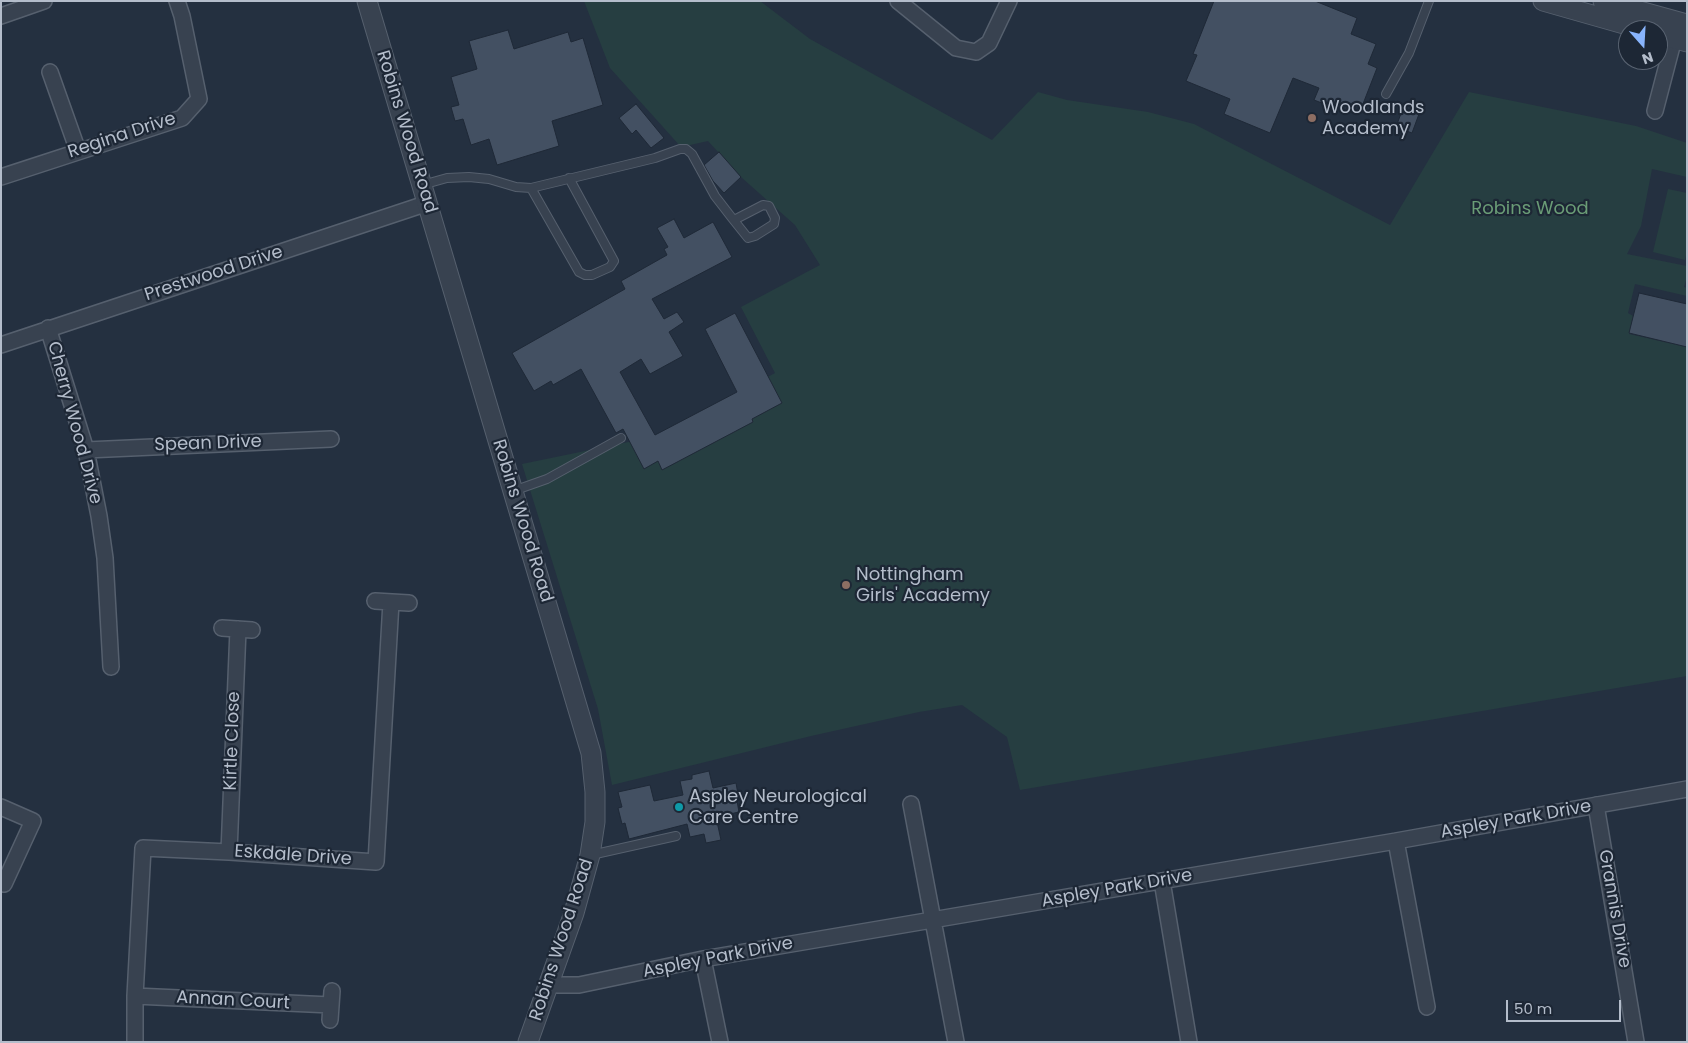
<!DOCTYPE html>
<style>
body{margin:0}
#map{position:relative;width:1688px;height:1043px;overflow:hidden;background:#243040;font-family:Poppins,sans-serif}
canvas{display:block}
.frame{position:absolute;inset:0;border:2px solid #b4bdcb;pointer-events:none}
.north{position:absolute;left:1618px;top:20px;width:50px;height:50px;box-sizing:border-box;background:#1d2735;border:1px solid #596371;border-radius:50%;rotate:161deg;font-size:14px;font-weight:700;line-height:20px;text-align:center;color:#b4bdcb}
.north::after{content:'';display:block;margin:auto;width:18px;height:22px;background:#88b4fc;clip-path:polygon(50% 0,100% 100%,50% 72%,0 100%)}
.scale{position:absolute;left:1506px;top:1000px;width:115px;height:22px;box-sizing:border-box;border:2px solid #b4bdcb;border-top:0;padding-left:6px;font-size:15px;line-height:18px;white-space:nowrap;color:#b4bdcb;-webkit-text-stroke:4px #1d2735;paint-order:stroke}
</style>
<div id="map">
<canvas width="1688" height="1043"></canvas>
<div class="frame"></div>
<div class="north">N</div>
<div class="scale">50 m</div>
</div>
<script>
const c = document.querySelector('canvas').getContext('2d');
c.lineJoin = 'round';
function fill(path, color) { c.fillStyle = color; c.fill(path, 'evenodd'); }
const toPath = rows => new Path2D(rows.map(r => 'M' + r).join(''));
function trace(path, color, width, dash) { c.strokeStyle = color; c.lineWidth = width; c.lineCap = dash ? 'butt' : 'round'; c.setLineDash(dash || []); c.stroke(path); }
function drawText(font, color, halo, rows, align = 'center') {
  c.font = font + ' Poppins,sans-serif'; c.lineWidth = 4.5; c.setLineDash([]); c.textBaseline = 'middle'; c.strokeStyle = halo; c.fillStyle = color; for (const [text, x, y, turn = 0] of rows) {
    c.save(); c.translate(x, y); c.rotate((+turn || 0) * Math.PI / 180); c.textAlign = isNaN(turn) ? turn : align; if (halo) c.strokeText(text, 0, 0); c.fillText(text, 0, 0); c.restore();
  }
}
fill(toPath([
 [584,1,760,1,810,39,992,140,1038,92,1067,100,1148,112,1194,124,1390,225,1469,92,1636,126,1687,143,1687,177,1652,169,1641,226,1627,254,1687,266,1687,277,1684,287,1687,288,1687,296,1635,284,1628,313,1633,316,1629,334,1687,347,1687,676,1020,790,1007,737,962,705,919,712,811,736,612,785,598,709,522,464,648,438,665,433,775,373,741,307,820,265,795,225,741,177,708,141,681,147,610,68],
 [1668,189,1687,193,1687,251,1685,260,1653,252]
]), '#263e41');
const building = toPath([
 [1214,1,1315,1,1357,18,1351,34,1376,44,1368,64,1377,68,1361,109,1343,102,1340,110,1314,100,1319,88,1293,78,1270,133,1224,114,1230,99,1186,81,1197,55,1193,54,1214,1],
 [508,30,514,49,568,32,571,42,583,38,603,105,552,121,559,146,497,165,489,139,471,145,463,119,455,121,451,107,459,105,451,77,477,69,469,41,508,30],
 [636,104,664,138,651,148,636,130,632,134,619,118,636,104],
 [1403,108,1419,114,1412,133,1396,127,1403,108],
 [719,152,741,177,724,193,713,181,704,165,719,152],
 [674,219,684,238,713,222,732,257,652,299,664,319,677,312,684,322,669,332,683,356,650,374,641,359,620,372,655,435,737,392,705,329,735,313,782,403,752,419,753,422,662,470,658,461,644,469,623,429,616,433,581,369,553,385,551,381,534,391,512,353,625,289,621,281,667,255,664,249,668,247,657,228,674,219],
 [1639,293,1687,304,1687,347,1629,333,1639,293],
 [709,771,713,788,736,783,739,800,737,801,739,812,716,817,721,840,706,843,704,834,690,837,687,824,629,839,625,823,622,824,618,808,622,807,618,792,650,785,654,801,683,795,680,781,692,779,692,775,709,771]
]);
fill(building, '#435062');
trace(building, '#1f2937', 1);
const service = toPath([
 [1386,94,1409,53,1429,1],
 [422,185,447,178,469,177,489,179,516,187,531,188,655,158,680,149,686,149,692,154,715,196,732,218,748,238,755,236,774,224,775,218,769,206,763,205,734,220],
 [531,188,579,272,585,275,592,275,610,267,614,261,569,178],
 [513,491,547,479,621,438],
 [591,855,676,836]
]);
const minor = toPath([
 [898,1,956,48,976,52,989,43,1009,1],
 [1,16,44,1],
 [50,72,78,151],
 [1655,111,1677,27],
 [1,177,182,118,199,99,182,16,177,1],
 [48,328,86,450,99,516,105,558,111,667],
 [1,345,428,203],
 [86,450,331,439],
 [375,601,409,603],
 [222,628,252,630],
 [911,804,956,1042],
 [1596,805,1636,1042],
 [1,807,33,821,4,884],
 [1396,841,1427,1007],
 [229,852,238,629],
 [1162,881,1189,1042],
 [703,959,720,1042],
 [549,980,557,985,579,985,703,959,1396,841,1687,789],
 [135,996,331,1005],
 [330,1020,332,991],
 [135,1042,135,996,143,848,229,852,376,862,391,602]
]);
const tertiary = toPath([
 [367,1,591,753,595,792,595,822,590,855,574,913,528,1042],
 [1543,1,1645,30],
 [1603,1,1687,24],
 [1658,34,1687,42]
]);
trace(service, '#56606e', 10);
trace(minor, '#56606e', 18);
trace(tertiary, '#56606e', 21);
trace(service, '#384250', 8);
trace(minor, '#384250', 15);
trace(tertiary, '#384250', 19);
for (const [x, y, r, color] of [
 [1312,118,5,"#8d6e63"],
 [846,585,5,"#8d6e63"],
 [679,807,5,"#0f9aa8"]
]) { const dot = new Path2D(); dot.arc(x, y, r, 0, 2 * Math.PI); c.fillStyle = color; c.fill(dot); trace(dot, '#1d2735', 2); }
drawText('18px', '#b4bdcb', '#1d2735', [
 ["Woodlands",1322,108],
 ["Academy",1322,129],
 ["Nottingham",856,575],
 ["Girls' Academy",856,596],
 ["Aspley Neurological",689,797],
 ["Care Centre",689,818]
], 'left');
drawText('18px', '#b4bdcb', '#1d2735', [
 ["Robins Wood Road",406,132,73],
 ["Regina Drive",122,136,-18],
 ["Prestwood Drive",214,274,-18],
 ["Cherry Wood Drive",74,423,75],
 ["Spean Drive",208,444,-2],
 ["Robins Wood Road",522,521,73],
 ["Kirtle Close",233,741,-88],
 ["Aspley Park Drive",1516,820,-10],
 ["Eskdale Drive",293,856,4],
 ["Aspley Park Drive",1117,889,-10],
 ["Grannis Drive",1614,909,80],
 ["Robins Wood Road",562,940,-72],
 ["Aspley Park Drive",718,958,-11],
 ["Annan Court",233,1001,3]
]);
drawText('18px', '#6a9c76', '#1d2735', [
 ["Robins Wood",1530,209]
]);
</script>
